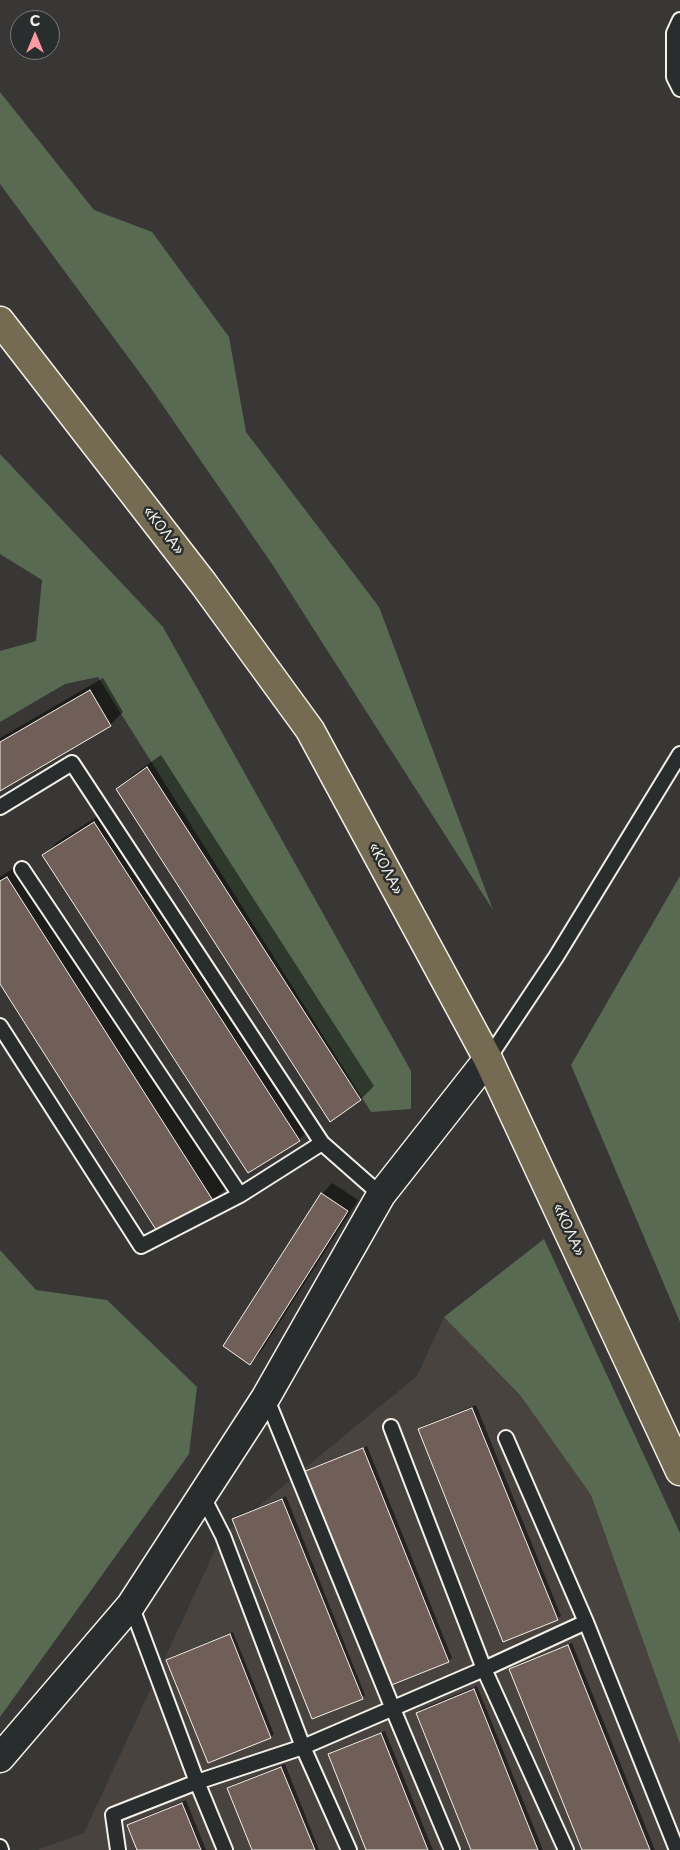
<!DOCTYPE html>
<meta charset="utf-8">
<style>
body{margin:0}
#map{position:relative;width:680px;height:1850px;overflow:hidden;background:#383736;font-family:"Playpen Sans",sans-serif}
canvas{display:block}
.north{position:absolute;left:10px;top:10px;width:50px;height:50px;box-sizing:border-box;background:#2a2d2e;border:1px solid #7b7b78;border-radius:50%;rotate:0deg;font-size:14px;font-weight:700;line-height:20px;text-align:center;color:#f4f1e8}
.north::after{content:'';display:block;margin:auto;width:18px;height:22px;background:#ff9aa2;clip-path:polygon(50% 0,100% 100%,50% 72%,0 100%)}
</style>
<div id="map">
<canvas width="680" height="1850"></canvas>
<div class="north">С</div>
</div>
<script>
const c = document.querySelector('canvas').getContext('2d');
c.lineJoin = 'round';
function fill(path, color) { c.fillStyle = color; c.fill(path, 'evenodd'); }
const toPath = rows => new Path2D(rows.map(r => 'M' + r).join(''));
function trace(path, color, width, dash) { c.strokeStyle = color; c.lineWidth = width; c.lineCap = dash ? 'butt' : 'round'; c.setLineDash(dash || []); c.stroke(path); }
function drawText(font, color, halo, rows, align = 'center') {
  c.font = font + ' "Playpen Sans",sans-serif'; c.lineWidth = 5; c.setLineDash([]); c.textBaseline = 'middle'; c.strokeStyle = halo; c.fillStyle = color; for (const [text, x, y, turn = 0] of rows) {
    c.save(); c.translate(x, y); c.rotate((+turn || 0) * Math.PI / 180); c.textAlign = isNaN(turn) ? turn : align; if (halo) c.strokeText(text, 0, 0); c.fillText(text, 0, 0); c.restore();
  }
}
fill(toPath([
 [444,1317,520,1395,591,1495,680,1744,680,1850,37,1850,84,1833,221,1537,417,1376]
]), '#494340');
fill(toPath([
 [0,92,94,210,152,232,229,337,246,432,379,607,493,910,274,567,148,384,0,184],
 [0,454,163,627,411,1071,411,1109,371,1112,98,677,65,684,0,722,0,651,36,641,42,580,0,554],
 [680,876,680,1322,571,1065],
 [544,1239,680,1533,680,1744,591,1495,520,1395,444,1317],
 [0,1250,36,1290,107,1300,197,1387,189,1454,0,1717]
]), '#596a53');
fill(toPath([
 [103,678,123,712,110,725,0,790,0,738],
 [161,755,374,1086,361,1099,330,1121,118,789,131,776],
 [108,810,312,1126,299,1140,249,1171,44,855,57,842],
 [20,864,226,1188,213,1201,0,981,0,877],
 [332,1183,358,1200,260,1353,250,1363,225,1346,322,1194],
 [476,1405,561,1616,557,1619,419,1430,423,1426],
 [367,1446,452,1658,449,1661,305,1472,308,1469],
 [286,1496,365,1695,362,1698,233,1519,237,1516],
 [233,1632,274,1734,271,1737,209,1762,168,1660,171,1657],
 [572,1643,655,1850,584,1850,511,1669,514,1666],
 [477,1686,543,1850,473,1850,417,1713,421,1709],
 [385,1731,433,1850,368,1850,329,1755,333,1751],
 [285,1764,319,1850,254,1850,229,1789,232,1785],
 [186,1800,206,1850,139,1850,129,1826,132,1822]
]), '#0007');
const building = toPath([
 [90,690,111,726,0,791,0,742,90,690],
 [147,767,361,1100,330,1122,116,789,147,767],
 [94,822,300,1141,248,1173,42,855,94,822],
 [7,877,214,1202,160,1236,0,984,0,881,7,877],
 [321,1193,348,1211,250,1365,223,1346,321,1193],
 [472,1408,558,1620,503,1642,418,1429,472,1408],
 [363,1448,449,1662,389,1686,303,1472,363,1448],
 [282,1499,363,1699,312,1719,232,1519,282,1499],
 [230,1634,271,1738,208,1763,166,1660,230,1634],
 [568,1645,650,1850,582,1850,509,1669,568,1645],
 [474,1689,538,1850,471,1850,416,1713,474,1689],
 [381,1733,428,1850,366,1850,328,1754,381,1733],
 [281,1767,315,1850,252,1850,227,1788,281,1767],
 [182,1803,201,1850,137,1850,127,1825,182,1803]
]);
fill(building, '#705f58');
trace(building, '#f4f1e8', 1);
const lane = toPath([
 [680,20,674,33,674,77,680,89],
 [0,807,72,763,322,1143,381,1195],
 [22,869,240,1195],
 [0,1026,141,1246,240,1195,322,1143],
 [488,1059,556,957,680,754],
 [266,1397,393,1709,452,1850],
 [391,1427,484,1669,566,1850],
 [506,1438,586,1622,677,1850],
 [202,1495,223,1536,303,1747,349,1850],
 [131,1605,197,1782,225,1850],
 [0,1847,1,1850],
 [118,1850,113,1815,197,1782,303,1747,484,1669,586,1622]
]);
const street = toPath([
 [0,1758,131,1605,266,1397,381,1195,488,1059]
]);
const highway = toPath([
 [0,321,203,583,310,730,488,1059,680,1471]
]);
trace(lane, '#f4f1e8', 18);
trace(street, '#f4f1e8', 31);
trace(highway, '#f4f1e8', 31);
trace(lane, '#2a2d2e', 14);
trace(street, '#2a2d2e', 28);
trace(highway, '#756b52', 28);
drawText('14px', '#f4f1e8', '#2a2d2e', [
 ["«КОЛА»",163,531,52],
 ["«КОЛА»",385,869,62],
 ["«КОЛА»",568,1230,65]
]);
</script>
